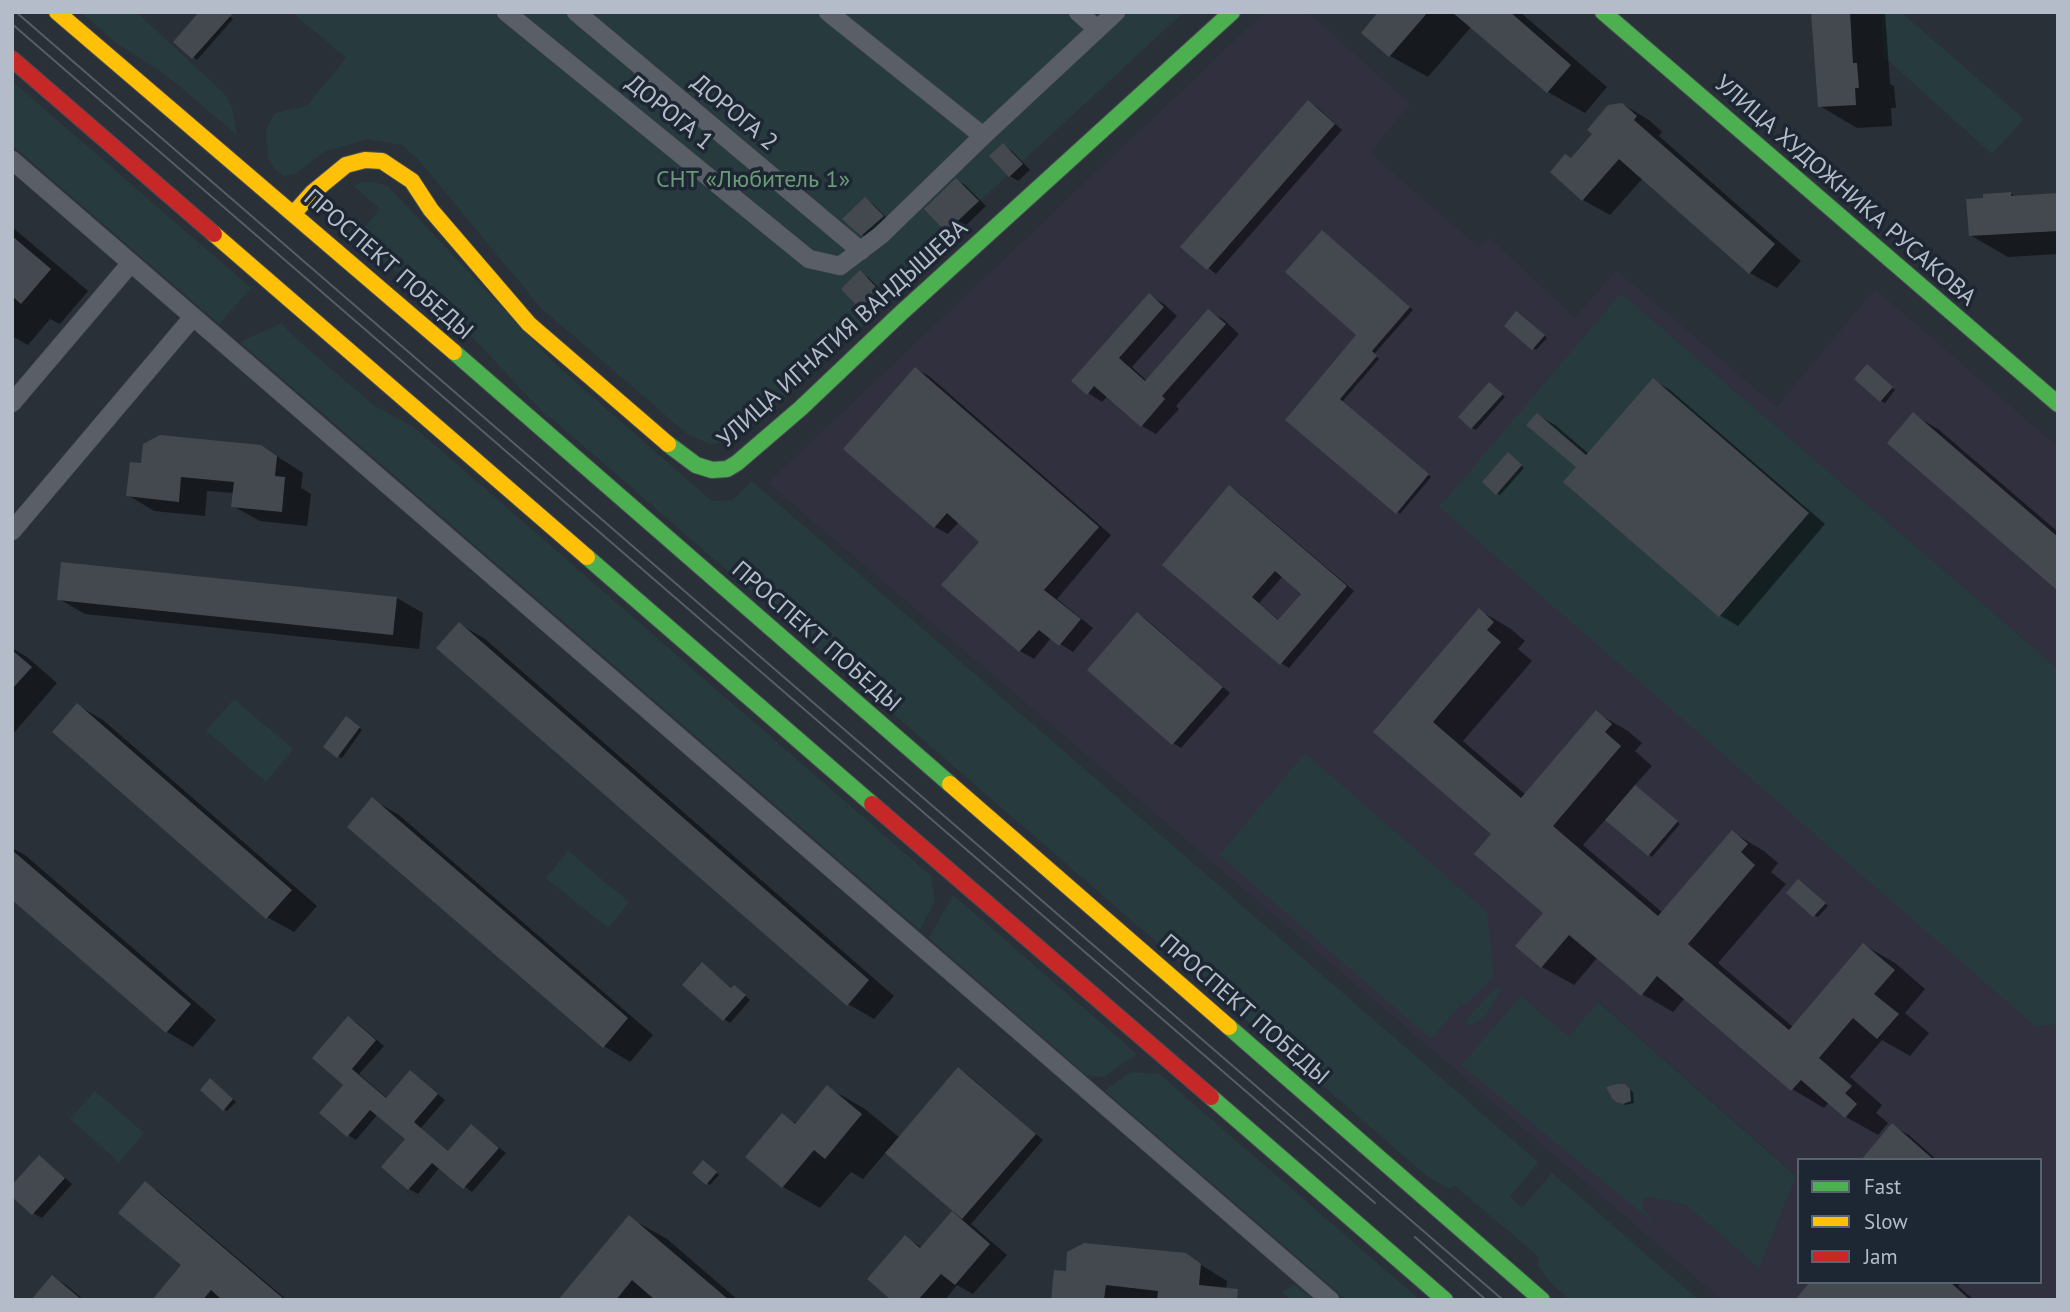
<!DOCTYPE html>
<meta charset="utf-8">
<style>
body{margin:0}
#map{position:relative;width:2070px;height:1312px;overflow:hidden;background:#2a3038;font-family:"PT Sans",sans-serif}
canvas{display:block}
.frame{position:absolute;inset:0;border:14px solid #b4bcc9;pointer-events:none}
.legend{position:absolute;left:1797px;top:1158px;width:245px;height:126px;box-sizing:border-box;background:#1d2633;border:2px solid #59626f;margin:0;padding:9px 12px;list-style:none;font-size:21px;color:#b4bcc9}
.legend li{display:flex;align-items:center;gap:14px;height:35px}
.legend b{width:35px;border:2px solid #59626f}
</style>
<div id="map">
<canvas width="2070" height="1312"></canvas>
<div class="frame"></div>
<ul class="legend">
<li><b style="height:9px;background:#4caf50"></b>Fast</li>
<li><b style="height:9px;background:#ffc107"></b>Slow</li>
<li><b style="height:9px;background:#c62828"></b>Jam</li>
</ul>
</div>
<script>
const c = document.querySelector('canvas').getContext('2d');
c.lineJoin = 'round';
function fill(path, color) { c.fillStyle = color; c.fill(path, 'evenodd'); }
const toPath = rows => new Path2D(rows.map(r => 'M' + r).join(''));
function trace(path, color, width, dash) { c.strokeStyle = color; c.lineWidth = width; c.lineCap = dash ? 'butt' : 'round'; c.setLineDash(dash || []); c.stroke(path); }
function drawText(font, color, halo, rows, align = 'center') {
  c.font = font + ' "PT Sans",sans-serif'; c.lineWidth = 7; c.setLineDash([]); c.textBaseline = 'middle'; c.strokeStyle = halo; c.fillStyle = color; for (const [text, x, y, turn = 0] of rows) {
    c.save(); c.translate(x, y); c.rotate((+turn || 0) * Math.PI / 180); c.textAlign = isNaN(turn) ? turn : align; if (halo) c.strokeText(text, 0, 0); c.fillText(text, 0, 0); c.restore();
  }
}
fill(toPath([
 [1265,12,1308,12,1410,104,1370,153,1478,247,1490,238,1575,318,1616,270,1777,407,1875,289,2058,447,2058,669,1621,293,2036,1027,2058,1024,2058,1300,1722,1300,1429,1047,768,483],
 [1220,855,1493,968,1431,1038],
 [1521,996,1569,1037,1599,1002,1796,1175,1759,1268,1686,1205,1651,1197,1642,1200,1644,1210,1653,1222,1462,1065],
 [1799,1160,2040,1160,2040,1282,1799,1282]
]), '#31303e');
fill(toPath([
 [81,12,136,12,224,93,232,107,237,135,166,75,115,42],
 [292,12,1184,12,904,271,913,279,748,431,729,442,709,444,686,433,541,308,417,158,402,145,367,139,324,152,295,174,284,176,275,169,268,158,266,130,275,113,307,106,346,58],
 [1881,12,1901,12,2024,119,1992,154,1883,56],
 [12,81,251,288,219,324,12,145],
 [362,182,374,182,388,186,555,364,712,501,732,500,752,481,1538,1162,1510,1197,1522,1208,1552,1173,1699,1300,1570,1300,1550,1282,1537,1265,1539,1257,1454,1185,1450,1189,1427,1176,550,417,548,418,477,342,357,238,360,237,358,234,380,209,354,186],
 [1621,293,2058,669,2058,1024,2036,1027,1439,507],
 [282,323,290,333,373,405,414,427,931,876,935,901,920,930,240,342],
 [234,699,293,749,266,782,206,731],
 [1305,753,1487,912,1494,976,1464,1006,1462,1003,1431,1039,1219,855],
 [568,851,629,902,608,928,546,878],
 [953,895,1137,1054,1103,1077,1086,1075,929,938],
 [1496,987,1501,988,1495,1002,1484,1018,1469,1026,1464,1022],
 [1521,996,1569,1037,1598,1002,1796,1176,1759,1268,1686,1205,1651,1197,1642,1200,1644,1210,1656,1225,1461,1065],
 [1133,1072,1159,1074,1420,1300,1347,1300,1105,1091,1127,1074],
 [95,1091,144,1133,119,1162,70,1119],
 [1295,1285,1298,1287,1313,1300,1291,1300,1282,1292]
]), '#273a3e');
fill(toPath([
 [225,12,233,19,197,60,175,42],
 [1380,12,1520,12,1607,87,1585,113,1548,92,1472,26,1428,77,1390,56,1363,32],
 [1813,12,1885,12,1890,84,1894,86,1896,108,1891,108,1892,126,1857,128,1820,106],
 [1308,102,1317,107,1342,130,1216,274,1182,247],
 [1622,104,1649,120,1662,132,1659,136,1801,261,1777,288,1750,273,1643,178,1610,215,1583,200,1552,171,1572,160],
 [1003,145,1011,150,1030,170,1018,181,1010,176],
 [957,180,965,185,986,206,955,236,947,231],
 [2011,194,2017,198,2058,195,2058,254,2008,257,1970,235],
 [865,199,873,204,891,222,870,239,862,235],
 [12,227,88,291,60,324,50,319,28,345,12,336],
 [1326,234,1413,310,1374,354,1379,359,1342,402,1431,477,1400,514,1287,420,1359,335],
 [860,273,868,277,886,295,870,312,861,308],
 [1149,295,1164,304,1177,316,1132,367,1147,381,1208,311,1223,319,1239,334,1176,406,1179,409,1156,434,1142,426,1108,396,1102,402,1088,393],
 [1520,315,1547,338,1536,350,1533,348],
 [915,369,929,376,1111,535,1057,599,1093,628,1073,652,1051,638,1034,659,1020,651,944,584,981,542,959,522,948,534,935,527],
 [1871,369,1895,390,1885,403,1881,401],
 [1653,380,1670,390,1825,524,1738,626,1721,616,1565,482,1578,467,1537,415,1555,425,1589,454],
 [1493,386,1505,397,1476,430,1472,428],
 [1914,415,1938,429,2058,532,2058,589],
 [261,446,303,473,301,488,311,494,307,526,260,521,233,506,235,493,207,491,205,516,154,511,128,495],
 [1512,457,1524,468,1500,495,1497,493],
 [1230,488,1238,492,1354,591,1289,668,1281,663,1164,565],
 [1283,576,1304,593,1280,621,1259,603],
 [397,598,423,613,419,649,85,614,59,599],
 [1479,610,1511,629,1525,641,1518,649,1532,661,1463,741,1526,795,1597,713,1628,731,1642,743,1635,751,1652,766,1634,786,1680,824,1652,857,1606,819,1583,845,1663,913,1732,832,1764,851,1778,863,1771,872,1786,884,1718,963,1793,1027,1864,945,1895,963,1925,989,1905,1013,1929,1033,1910,1056,1882,1040,1850,1077,1882,1105,1876,1113,1888,1123,1878,1135,1846,1117,1829,1102,1824,1108,1792,1089,1685,998,1673,1012,1642,994,1598,957,1574,985,1542,967,1517,946,1546,912,1493,834,1375,732],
 [1138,614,1146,619,1230,693,1181,748,1173,743],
 [459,624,485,639,894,996,874,1019,848,1004],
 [12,648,27,657,57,683,12,735],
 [77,705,103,720,317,906,294,932,267,917],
 [346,719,362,730,342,758,338,756],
 [373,800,399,815,653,1035,630,1062,604,1046],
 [12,848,25,855,216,1020,193,1047,167,1032,12,898],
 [1802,883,1828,906,1818,917,1814,915],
 [703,964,733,989,740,991,750,1000,730,1023,724,1019],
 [349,1018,357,1023,384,1046,359,1074,388,1099,411,1073,445,1100,421,1128,449,1152,472,1126,506,1153,472,1192,440,1167,418,1194,409,1189,383,1167,407,1139,378,1114,356,1140,348,1135,346,1085],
 [959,1070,967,1074,1043,1140,971,1224,1007,1255,973,1294,957,1285,945,1300,894,1300,905,1237,923,1248,954,1211,886,1152,863,1179,851,1172,820,1208,783,1187,782,1116,797,1124,827,1087,865,1109,900,1138],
 [214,1082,236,1102,227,1111,224,1109],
 [1628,1088,1633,1092,1634,1103,1625,1105,1613,1097],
 [1892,1126,1909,1135,1937,1160,1863,1160],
 [39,1157,47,1162,72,1184,42,1218,33,1213],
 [707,1165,719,1175,710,1185,707,1183],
 [145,1184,158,1191,287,1300,225,1300,223,1298,222,1300,154,1300,183,1265],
 [630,1218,667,1239,738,1300,560,1300],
 [1185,1255,1227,1281,1225,1297,1230,1300,1053,1300,1067,1273],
 [53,1277,66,1285,84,1300,34,1300],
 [1812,1282,1962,1282,1958,1286,1974,1300,1797,1300]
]), '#0007');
fill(toPath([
 [199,12,234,12,192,59,173,42],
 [1378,12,1428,12,1389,57,1361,33],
 [1452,12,1510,12,1571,65,1547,93],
 [1811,12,1850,12,1853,63,1857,63,1859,88,1855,88,1856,105,1818,107],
 [1308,100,1335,124,1207,270,1180,247],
 [1622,103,1637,116,1634,120,1775,244,1749,274,1619,159,1582,201,1550,172,1565,154,1571,158,1592,134,1587,130,1608,105],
 [1003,143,1023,164,1009,177,989,156],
 [956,178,979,201,946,232,924,209],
 [2011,192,2011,196,2058,193,2058,231,1969,236,1966,199,1983,198,1983,194],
 [865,197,884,216,861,236,842,219],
 [1322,230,1410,307,1372,351,1377,356,1340,399,1429,474,1396,514,1285,420,1356,335,1285,272],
 [12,236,51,269,21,304,12,296],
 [860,270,879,290,860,309,841,289],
 [1149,293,1164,307,1119,358,1145,381,1208,309,1226,324,1162,396,1165,399,1141,427,1094,386,1087,395,1071,381],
 [1516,311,1545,335,1532,350,1504,326],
 [1867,364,1893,387,1880,402,1854,379],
 [915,367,1099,527,1044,590,1081,619,1059,646,1039,630,1019,652,941,585,979,542,947,513,934,528,843,449],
 [1653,378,1809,513,1719,617,1563,482,1576,467,1526,425,1537,413,1586,455],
 [1489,382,1503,394,1471,429,1458,417],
 [1913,412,2058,537,2058,591,1887,443],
 [160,435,261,445,277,456,275,476,285,477,282,512,231,507,234,482,181,477,179,502,126,496,130,462,141,463,143,444],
 [1508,452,1522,465,1496,495,1482,482],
 [1229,485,1347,586,1280,665,1162,565],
 [1275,571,1301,594,1278,620,1252,597],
 [61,562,397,597,393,635,57,600],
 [1479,608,1494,622,1487,630,1501,642,1433,722,1521,798,1596,710,1612,724,1605,732,1621,746,1553,826,1658,916,1732,830,1748,844,1741,852,1755,865,1688,944,1789,1030,1863,943,1895,970,1874,994,1899,1014,1877,1039,1853,1018,1819,1058,1852,1086,1845,1093,1857,1104,1845,1118,1801,1080,1791,1091,1657,976,1641,996,1569,935,1541,968,1515,946,1543,913,1474,854,1491,834,1373,732],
 [1137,612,1223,687,1172,745,1087,670],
 [459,622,869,980,847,1006,436,648],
 [12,650,32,667,12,689],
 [77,703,292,890,266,919,52,732],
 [346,716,360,727,337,758,323,747],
 [1635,785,1678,821,1648,856,1605,820],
 [372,797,628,1018,603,1048,347,827],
 [12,850,191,1004,166,1033,12,900],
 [1798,879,1826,903,1813,917,1786,893],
 [702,962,731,988,734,985,746,995,723,1021,682,985],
 [348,1016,376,1040,352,1069,386,1098,410,1070,438,1094,414,1122,448,1151,471,1124,499,1148,463,1189,432,1163,408,1190,381,1167,405,1139,370,1110,347,1137,319,1113,343,1085,312,1058],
 [958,1067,1036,1134,962,1219,885,1153],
 [210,1078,233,1099,223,1111,200,1090],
 [1617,1084,1625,1084,1630,1089,1631,1101,1623,1104,1616,1102,1612,1098,1606,1087],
 [827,1085,862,1114,825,1159,814,1150,782,1188,745,1157,782,1113,795,1124],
 [1892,1123,1934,1160,1861,1160],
 [39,1155,65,1178,32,1215,12,1197,12,1185],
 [703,1160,717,1172,706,1185,692,1173],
 [145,1181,285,1300,222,1300,211,1290,203,1300,152,1300,181,1265,118,1213],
 [952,1211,990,1244,955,1285,941,1274,918,1300,891,1300,867,1279,905,1235,920,1248],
 [629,1215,729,1300,655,1300,632,1280,616,1300,558,1300],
 [1084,1243,1186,1253,1201,1264,1199,1285,1238,1289,1237,1300,1157,1300,1158,1291,1106,1285,1104,1300,1051,1300,1054,1270,1066,1271,1067,1252],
 [52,1275,82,1300,31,1300],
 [1810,1282,1950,1282,1970,1300,1795,1300]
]), '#444950');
const street = toPath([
 [506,12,809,259,840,266,881,235,983,136,1116,12],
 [576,12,861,251],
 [828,12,983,136],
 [1078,12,1097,29],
 [12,160,1330,1300],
 [12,403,131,263],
 [12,531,193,317]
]);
const fast = toPath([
 [1603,12,2058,404],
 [454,352,950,784],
 [668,444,696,465,712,470,727,469,737,463,801,408,900,314,1232,12],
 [587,557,872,804],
 [1229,1027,1542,1300],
 [1211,1097,1445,1300]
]);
const slow = toPath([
 [57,12,454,352],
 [294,213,312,193,346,165,365,160,382,161,412,181,431,210,529,324,668,444],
 [214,234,587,557],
 [950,784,1229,1027]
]);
const jam = toPath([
 [12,59,214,234],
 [872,804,1211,1097]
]);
trace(street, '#484c53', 19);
trace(fast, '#484c53', 18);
trace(slow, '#484c53', 18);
trace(jam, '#484c53', 18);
trace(street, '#5a5e66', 18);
trace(fast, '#4caf50', 16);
trace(slow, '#ffc107', 16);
trace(jam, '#c62828', 16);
trace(toPath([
 [16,12,1503,1300],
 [12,24,1375,1203],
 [1415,1237,1486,1300]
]), '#595d64', 2);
drawText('24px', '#b4bcc9', '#1d2633', [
 ["ДОРОГА 1",669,113,39],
 ["ДОРОГА 2",734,113,40],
 ["УЛИЦА ХУДОЖНИКА РУСАКОВА",1845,191,41],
 ["ПРОСПЕКТ ПОБЕДЫ",388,265,41],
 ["УЛИЦА ИГНАТИЯ ВАНДЫШЕВА",843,334,-42],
 ["ПРОСПЕКТ ПОБЕДЫ",816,637,41],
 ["ПРОСПЕКТ ПОБЕДЫ",1244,1010,41]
]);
drawText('24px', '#6b9a76', '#1d2633', [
 ["СНТ «Любитель 1»",753,180]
]);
</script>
